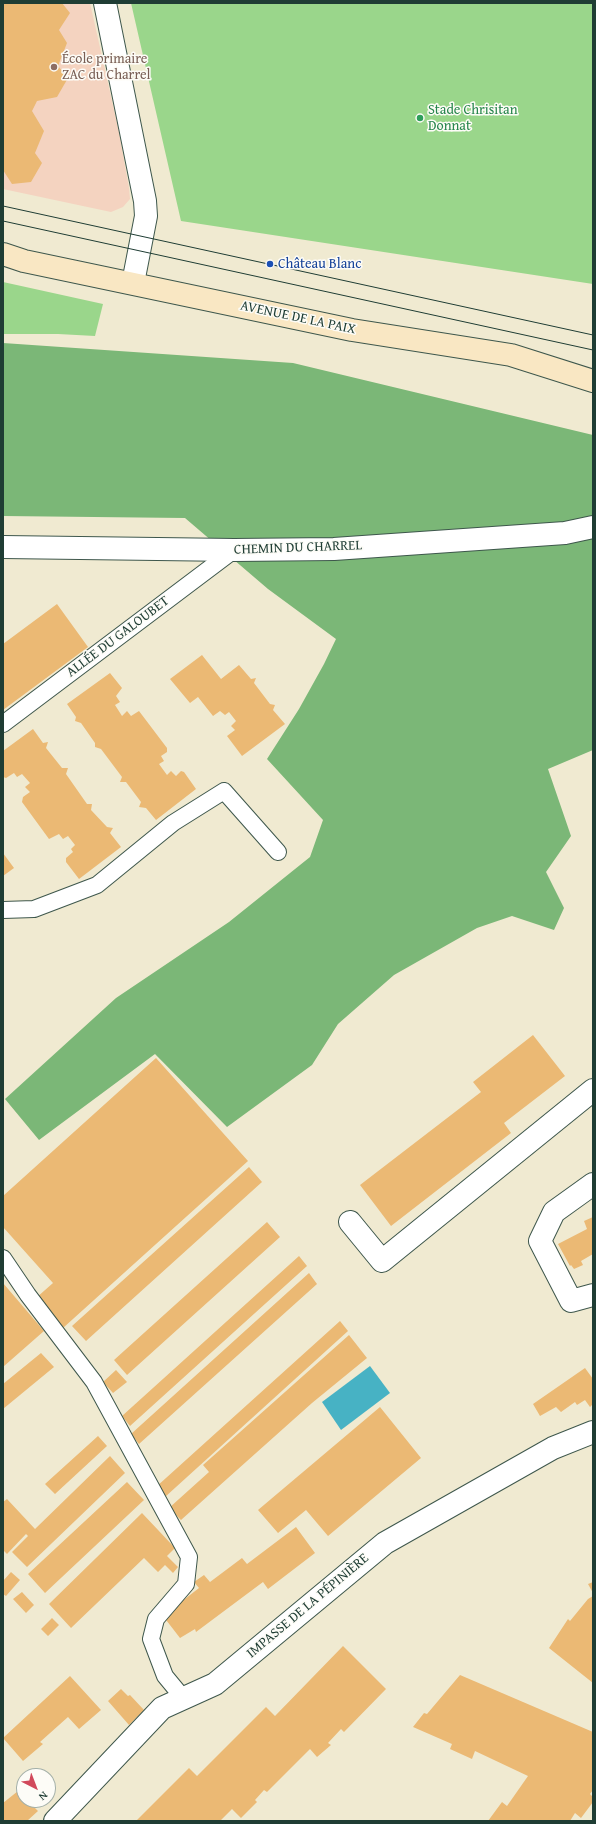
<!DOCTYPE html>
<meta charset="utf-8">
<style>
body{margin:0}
#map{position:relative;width:596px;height:1824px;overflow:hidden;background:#f0ead1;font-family:"Gentium Book Plus",serif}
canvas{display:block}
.frame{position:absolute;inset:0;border:4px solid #1f3d34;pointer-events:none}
.north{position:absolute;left:16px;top:1768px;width:40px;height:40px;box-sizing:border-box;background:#fdfcf7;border:1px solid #a4b0a9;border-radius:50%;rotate:138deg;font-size:11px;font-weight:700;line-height:16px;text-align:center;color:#1f3d34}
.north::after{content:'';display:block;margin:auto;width:14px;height:18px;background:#d1495b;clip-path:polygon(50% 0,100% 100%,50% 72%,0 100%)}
</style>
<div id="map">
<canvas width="596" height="1824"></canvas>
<div class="frame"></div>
<div class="north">N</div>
</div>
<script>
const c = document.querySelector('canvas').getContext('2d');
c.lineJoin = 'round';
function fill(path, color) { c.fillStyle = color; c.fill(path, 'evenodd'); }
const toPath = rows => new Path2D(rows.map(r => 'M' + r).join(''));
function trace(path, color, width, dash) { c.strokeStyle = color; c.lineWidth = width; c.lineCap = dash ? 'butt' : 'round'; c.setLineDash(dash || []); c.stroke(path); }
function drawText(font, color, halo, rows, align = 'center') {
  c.font = font + ' "Gentium Book Plus",serif'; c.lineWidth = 3; c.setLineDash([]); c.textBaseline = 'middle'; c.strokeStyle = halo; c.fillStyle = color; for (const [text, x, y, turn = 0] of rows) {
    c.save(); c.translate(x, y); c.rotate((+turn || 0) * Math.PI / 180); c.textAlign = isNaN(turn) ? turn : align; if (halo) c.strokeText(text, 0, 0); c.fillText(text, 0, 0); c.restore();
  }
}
fill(toPath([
 [3,3,90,3,119,132,129,188,130,199,123,207,111,212,3,189]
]), '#f4d3c0');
fill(toPath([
 [131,3,593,3,593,284,181,221],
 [3,282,103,304,95,336,58,334,3,334]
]), '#9ad68b');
fill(toPath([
 [3,343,293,363,593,435,593,750,548,769,571,836,546,872,564,908,554,930,512,916,477,928,394,975,338,1024,312,1065,227,1127,155,1054,39,1140,5,1099,116,998,229,922,310,857,323,820,267,759,299,709,324,664,336,639,268,589,185,518,3,516]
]), '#7bb777');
fill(toPath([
 [370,1366,390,1393,341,1430,322,1402]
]), '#47b2c4');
fill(toPath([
 [3,3,62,3,70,13,59,30,67,43,58,66,68,78,57,97,37,101,32,111,44,131,35,153,42,163,31,182,12,184,3,170],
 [57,604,88,647,3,710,3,644],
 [202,655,221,679,239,665,251,679,256,678,254,683,270,704,275,705,273,710,285,724,242,756,227,736,235,730,231,726,236,721,229,712,225,715,220,711,213,716,198,697,190,703,170,679],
 [110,673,122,688,116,696,120,702,115,705,122,716,127,711,131,716,139,711,167,748,167,752,161,756,164,761,159,764,167,775,171,771,176,776,181,771,184,772,196,789,156,820,146,808,139,807,141,802,126,782,120,782,122,777,101,749,95,747,95,743,81,723,75,721,76,717,67,704],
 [33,729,43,743,48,742,46,748,62,768,68,768,66,774,87,804,92,804,91,810,107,827,113,828,110,833,121,847,79,879,66,862,66,858,73,852,71,849,75,845,68,836,63,839,59,834,49,839,22,802,23,797,30,792,25,787,30,783,22,774,17,777,14,773,6,778,3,777,3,751],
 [3,853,14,868,3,876],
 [533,1035,565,1076,504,1123,511,1133,391,1226,360,1185,481,1092,473,1082],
 [156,1058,248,1161,63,1328,36,1298,53,1283,3,1227,3,1196],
 [249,1167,262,1182,86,1341,72,1326],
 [593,1217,593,1254,581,1261,583,1265,574,1269,571,1265,570,1266,558,1244,587,1229,584,1221],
 [267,1222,280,1237,127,1375,114,1360],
 [299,1256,307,1266,130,1426,122,1416],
 [309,1273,317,1284,139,1444,131,1434],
 [3,1283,44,1331,3,1367],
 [340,1321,348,1331,165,1497,156,1487],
 [349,1335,367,1358,312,1403,181,1520,169,1508,209,1472,203,1465],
 [41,1353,54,1367,3,1409,3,1384],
 [585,1368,593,1379,593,1404,590,1407,585,1400,577,1405,575,1402,561,1412,556,1407,540,1416,533,1404],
 [116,1370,127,1382,113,1393,103,1382],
 [380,1407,421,1458,328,1536,306,1510,278,1533,258,1510],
 [98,1436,107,1446,55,1494,45,1484],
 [110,1456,125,1473,27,1567,12,1552,28,1536,26,1534,7,1554,3,1550,3,1502,7,1499,35,1529],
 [127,1482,144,1500,45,1593,28,1574],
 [142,1513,175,1548,167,1556,178,1567,173,1573,165,1565,158,1572,144,1558,71,1628,49,1604],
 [296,1527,315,1553,268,1589,263,1582,196,1632,195,1629,180,1638,163,1616,199,1588,194,1582,204,1575,210,1582,242,1558,247,1564],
 [11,1572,20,1580,6,1596,3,1594,3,1581],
 [593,1582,593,1593,588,1584],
 [22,1592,34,1605,26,1613,13,1599],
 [593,1596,593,1683,549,1648,568,1619,570,1621,588,1599],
 [52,1618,59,1625,48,1636,41,1629],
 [343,1646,386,1689,344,1732,341,1729,328,1743,331,1745,317,1757,310,1749,267,1792,264,1790,255,1800,257,1802,241,1818,232,1809,220,1821,136,1821,189,1768,197,1776,266,1707,275,1716],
 [460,1675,593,1732,593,1790,590,1794,593,1797,593,1802,581,1818,575,1813,570,1821,488,1821,502,1802,507,1806,528,1776,475,1751,472,1759,450,1749,452,1744,413,1727,424,1713,427,1714],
 [70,1676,101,1710,79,1729,68,1717,40,1742,43,1744,23,1761,3,1738],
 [121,1689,128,1696,130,1695,144,1710,129,1725,108,1701],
 [18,1791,24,1797,24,1800,27,1800,38,1811,27,1821,3,1821,3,1803]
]), '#ebb974');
const lane = toPath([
 [3,724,234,550],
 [3,910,34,909,97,885,173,823,224,791,278,852],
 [3,1258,28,1295,94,1382,189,1557,186,1584,156,1619,151,1639,165,1676,184,1699]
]);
const street = toPath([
 [105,3,145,201,146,216,133,283],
 [3,547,234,550,334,549,565,533,593,527],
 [593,1184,554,1212,540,1241,571,1301,593,1295],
 [350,1222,382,1261,593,1090],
 [55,1821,162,1708,215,1684,385,1543,553,1448,593,1432]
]);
const secondary = toPath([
 [3,254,24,261,352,330,511,355,593,381]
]);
trace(lane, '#3e574c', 18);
trace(street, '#3e574c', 24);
trace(secondary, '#3e574c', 24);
trace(lane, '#fff', 16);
trace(street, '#fff', 22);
trace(secondary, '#f9e7c3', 22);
trace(toPath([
 [3,206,593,335],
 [3,221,593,350]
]), '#1f3d34', 1);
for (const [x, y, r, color] of [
 [54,67,4,"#8d6e63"],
 [420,118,4,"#2e9e5b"],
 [270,264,4,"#1a4fb4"]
]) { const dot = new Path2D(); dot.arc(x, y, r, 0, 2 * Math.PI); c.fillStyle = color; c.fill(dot); trace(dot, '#fdfcf7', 1.5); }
drawText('14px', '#785e54', '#fdfcf7', [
 ["École primaire",62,59],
 ["ZAC du Charrel",62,75]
], 'left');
drawText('14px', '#27864d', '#fdfcf7', [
 ["Stade Chrisitan",428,110],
 ["Donnat",428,126]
], 'left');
drawText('14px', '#164399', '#fdfcf7', [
 ["Château Blanc",278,264]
], 'left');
drawText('14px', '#1f3d34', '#fdfcf7', [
 ["AVENUE DE LA PAIX",298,318,12],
 ["CHEMIN DU CHARREL",298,548,-2],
 ["ALLÉE DU GALOUBET",118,637,-37],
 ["IMPASSE DE LA PÉPINIÈRE",308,1606,-40]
]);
</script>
